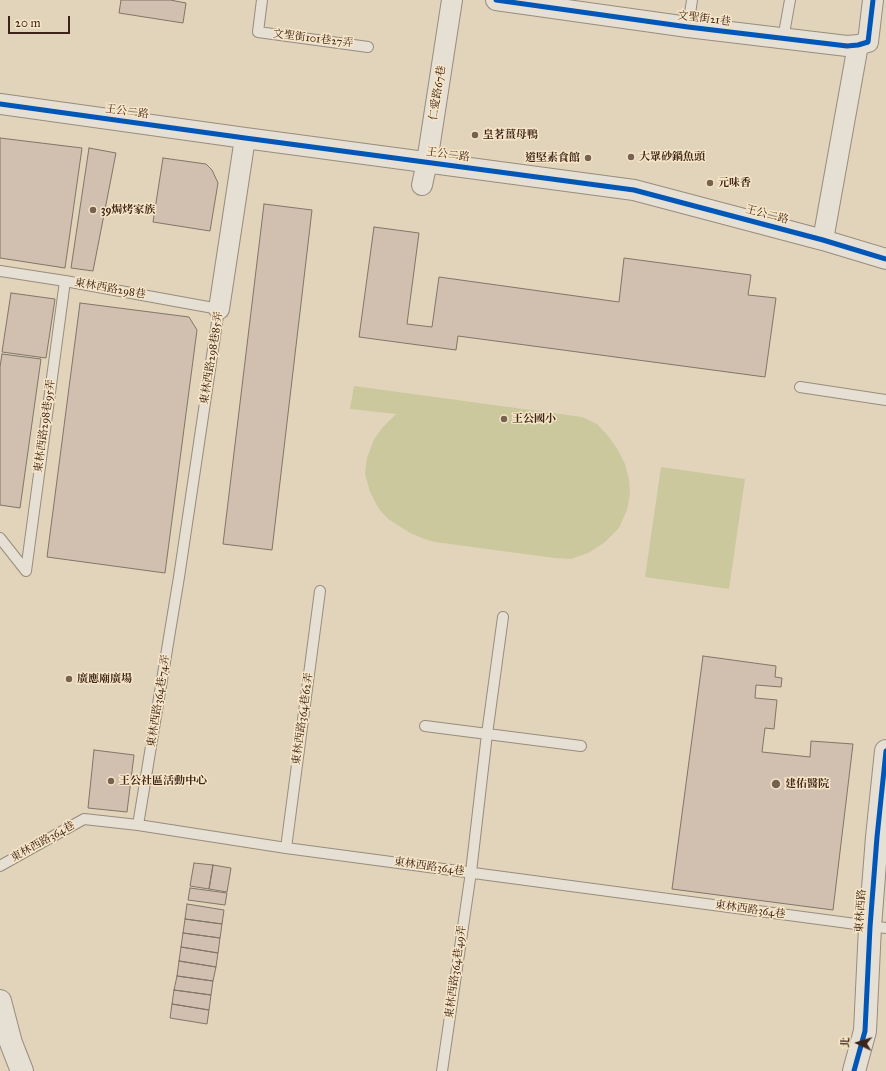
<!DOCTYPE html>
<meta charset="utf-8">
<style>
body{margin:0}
#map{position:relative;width:886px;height:1071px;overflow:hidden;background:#e1d4ba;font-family:"IM FELL Great Primer","Noto Serif TC",serif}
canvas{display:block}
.north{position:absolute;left:838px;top:1023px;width:40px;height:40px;-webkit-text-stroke:3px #f7e6c7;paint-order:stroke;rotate:274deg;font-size:11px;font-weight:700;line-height:16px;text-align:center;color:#3e2318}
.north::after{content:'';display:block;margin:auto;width:14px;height:18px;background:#3e2318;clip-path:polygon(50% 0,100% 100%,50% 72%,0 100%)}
.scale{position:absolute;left:8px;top:16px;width:62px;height:18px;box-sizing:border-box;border:2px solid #3e2318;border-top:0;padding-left:5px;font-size:12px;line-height:14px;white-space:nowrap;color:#3e2318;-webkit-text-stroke:3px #f7e6c7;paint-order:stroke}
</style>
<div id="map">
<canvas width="886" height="1071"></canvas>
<div class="north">北</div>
<div class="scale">20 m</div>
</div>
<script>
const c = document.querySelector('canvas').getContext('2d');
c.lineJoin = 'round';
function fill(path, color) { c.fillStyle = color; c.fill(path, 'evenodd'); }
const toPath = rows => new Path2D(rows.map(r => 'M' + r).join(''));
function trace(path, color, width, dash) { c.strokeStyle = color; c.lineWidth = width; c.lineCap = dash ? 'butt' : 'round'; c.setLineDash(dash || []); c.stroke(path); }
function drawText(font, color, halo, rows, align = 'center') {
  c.font = font + ' "IM FELL Great Primer","Noto Serif TC",serif'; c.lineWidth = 3; c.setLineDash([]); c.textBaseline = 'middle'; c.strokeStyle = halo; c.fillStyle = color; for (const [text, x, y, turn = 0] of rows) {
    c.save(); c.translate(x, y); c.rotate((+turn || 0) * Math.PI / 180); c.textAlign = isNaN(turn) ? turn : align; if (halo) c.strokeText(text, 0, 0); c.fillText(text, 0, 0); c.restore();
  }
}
fill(toPath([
 [354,386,582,417,597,424,609,437,618,450,625,464,629,479,630,494,627,510,619,528,604,543,588,553,571,559,554,558,435,542,422,538,410,533,388,519,379,509,370,492,365,474,367,458,374,439,383,427,396,414,350,409],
 [661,467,745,479,729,589,645,577]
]), '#ccc89e');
const building = toPath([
 [121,0,170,0,186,3,183,23,119,13,121,0],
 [0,138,82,148,65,268,0,258,0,138],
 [89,148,116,153,93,271,71,268,89,148],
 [163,158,206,164,212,170,218,183,210,231,153,222,163,158],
 [264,204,312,210,272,550,223,544,264,204],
 [374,227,419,233,407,324,432,327,439,277,619,302,624,258,751,275,748,295,776,298,765,377,458,336,456,350,359,337,374,227],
 [11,293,55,299,46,358,2,352,11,293],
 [80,303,189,317,197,330,165,573,47,557,80,303],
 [2,354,41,359,20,508,0,505,0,367,2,354],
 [703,656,776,666,775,677,782,678,781,687,756,685,755,698,777,700,774,729,765,728,762,752,810,757,811,741,853,744,833,910,672,889,703,656],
 [94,750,134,755,127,812,88,808,94,750],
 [194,863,213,865,209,889,190,886,194,863],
 [213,865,231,868,227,892,209,889,213,865],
 [190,888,227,893,225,905,188,900,190,888],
 [187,904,224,910,222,924,185,919,187,904],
 [185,919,222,924,220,938,183,933,185,919],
 [183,933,220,938,218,953,181,947,183,933],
 [181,947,218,953,216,967,179,961,181,947],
 [179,961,216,967,213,981,177,976,179,961],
 [177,976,213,981,211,995,174,990,177,976],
 [174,990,211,995,209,1010,172,1004,174,990],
 [172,1004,209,1010,207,1024,170,1018,172,1004]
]);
fill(building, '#d1bfaf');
trace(building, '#817568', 1);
const service = toPath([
 [262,0,258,32,368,47],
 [688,27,692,0],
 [783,39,790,0],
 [0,271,65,281,219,309,179,577,138,825],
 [800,387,886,400],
 [0,538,26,571],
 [26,571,65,281],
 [425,726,581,746],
 [286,848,320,591],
 [0,866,84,819,138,825,286,848,886,928],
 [442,1071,471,872,487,734,503,617]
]);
const minor = toPath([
 [496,0,688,27,847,46,858,45,868,42,873,0],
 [0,104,245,138,634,190,823,240,886,259],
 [422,185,427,162,452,0],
 [823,240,858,45],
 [219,309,245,138]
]);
const tertiary = toPath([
 [0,1001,11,1043,22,1071],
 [854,1071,865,1031,870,927,877,837,886,751]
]);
trace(service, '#988c7d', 12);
trace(minor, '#988c7d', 22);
trace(tertiary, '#988c7d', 24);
trace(service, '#e6dfd3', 10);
trace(minor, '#e6dfd3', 20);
trace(tertiary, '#e6dfd3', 22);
trace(toPath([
 [496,0,688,27,847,46,858,45,868,42,873,0],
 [0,104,245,138,634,190,823,240,886,259],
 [854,1071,865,1031,870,927,877,837,886,751]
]), '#0057b8', 5);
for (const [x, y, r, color] of [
 [475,135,4,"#776151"],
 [631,157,4,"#776151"],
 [588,158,4,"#776151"],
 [710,183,4,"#776151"],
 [93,210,4,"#776151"],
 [504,419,4,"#776151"],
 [69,679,4,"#776151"],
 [111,781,4,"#776151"],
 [776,784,5,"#776151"]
]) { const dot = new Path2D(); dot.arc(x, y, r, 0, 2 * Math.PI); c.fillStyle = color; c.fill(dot); trace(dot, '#f7e6c7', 1.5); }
drawText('11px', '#3e2318', '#f7e6c7', [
 ["文聖街21巷",704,19,7],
 ["文聖街101巷27弄",313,39,7],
 ["仁愛路67巷",438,93,-81],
 ["王公二路",127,112,8],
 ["王公二路",448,155,8],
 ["王公二路",767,215,15],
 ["東林西路298巷",110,289,10],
 ["東林西路298巷85弄",212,358,-81],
 ["東林西路298巷95弄",45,426,-82],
 ["東林西路364巷74弄",159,701,-81],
 ["東林西路364巷62弄",303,719,-82],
 ["東林西路364巷",43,842,-29],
 ["東林西路364巷",429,867,8],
 ["東林西路364巷",750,910,8],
 ["東林西路",861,911,-86],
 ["東林西路364巷49弄",456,972,-82]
]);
drawText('bold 11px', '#3e2318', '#f7e6c7', [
 ["皇茗薑母鴨",483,135],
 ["大眾砂鍋魚頭",639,157],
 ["道堅素食館",580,158,"right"],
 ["元味香",718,183],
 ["39焗烤家族",101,210],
 ["王公國小",512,419],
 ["廣應廟廣場",77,679],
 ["王公社區活動中心",119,781],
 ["建佑醫院",785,784]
], 'left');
</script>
